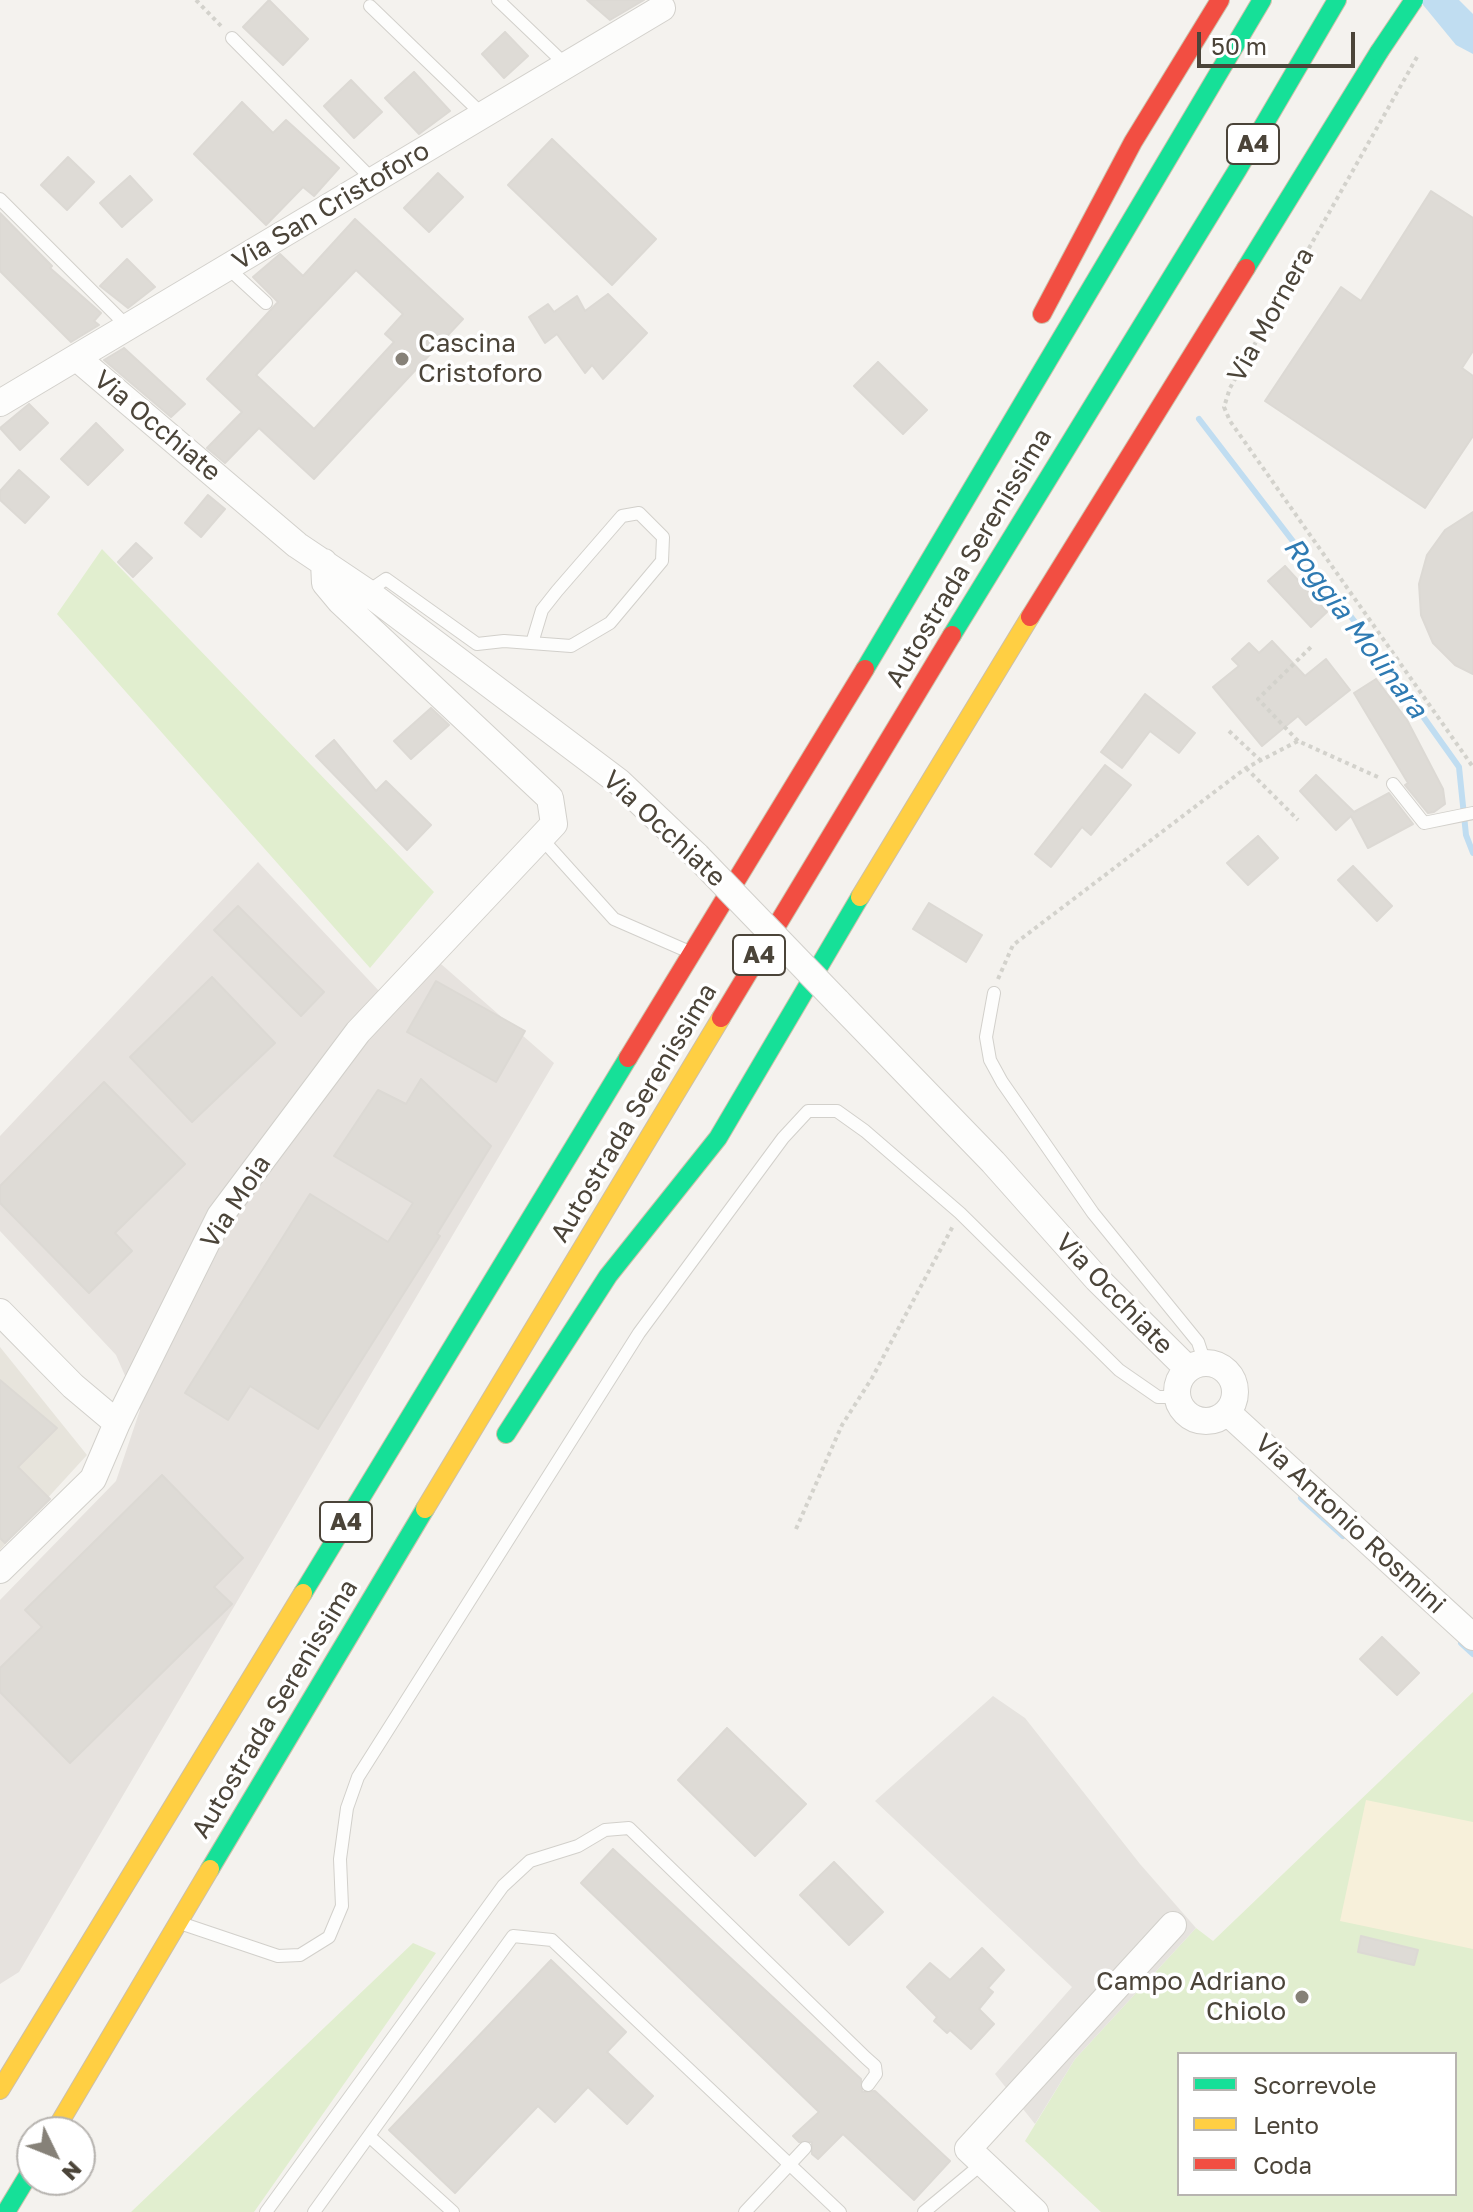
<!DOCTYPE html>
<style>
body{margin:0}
#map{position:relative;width:1473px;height:2212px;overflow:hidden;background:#f4f2ee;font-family:"Golos Text",sans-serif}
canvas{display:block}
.legend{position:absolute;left:1177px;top:2052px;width:280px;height:144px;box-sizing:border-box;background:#fff;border:2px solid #b7b4b0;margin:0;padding:10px 14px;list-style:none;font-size:24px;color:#4b4439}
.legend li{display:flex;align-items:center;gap:16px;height:40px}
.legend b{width:40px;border:2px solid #b7b4b0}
.north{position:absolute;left:16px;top:2116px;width:80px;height:80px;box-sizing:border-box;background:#fff;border:2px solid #b7b4b0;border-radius:50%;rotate:133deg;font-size:22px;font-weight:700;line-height:32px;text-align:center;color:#4b4439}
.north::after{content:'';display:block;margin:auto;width:28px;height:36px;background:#868178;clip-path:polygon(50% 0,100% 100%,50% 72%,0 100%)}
.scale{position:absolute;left:1197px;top:32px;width:158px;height:36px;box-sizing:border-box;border:4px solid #4b4439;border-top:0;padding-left:10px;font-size:24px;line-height:28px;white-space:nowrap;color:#4b4439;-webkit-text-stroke:6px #fff;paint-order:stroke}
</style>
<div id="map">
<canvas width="1473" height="2212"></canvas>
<ul class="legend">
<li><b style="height:10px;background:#16e098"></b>Scorrevole</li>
<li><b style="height:10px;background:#ffcf43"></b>Lento</li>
<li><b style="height:10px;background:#f24e42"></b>Coda</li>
</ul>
<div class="north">N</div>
<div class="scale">50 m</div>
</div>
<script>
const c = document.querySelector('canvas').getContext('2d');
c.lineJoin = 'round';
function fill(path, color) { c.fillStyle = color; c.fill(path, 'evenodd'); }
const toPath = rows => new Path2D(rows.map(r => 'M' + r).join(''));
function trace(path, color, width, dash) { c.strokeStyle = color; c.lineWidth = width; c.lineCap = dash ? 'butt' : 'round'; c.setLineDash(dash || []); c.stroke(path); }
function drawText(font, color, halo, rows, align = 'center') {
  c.font = font + ' "Golos Text",sans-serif'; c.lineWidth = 7; c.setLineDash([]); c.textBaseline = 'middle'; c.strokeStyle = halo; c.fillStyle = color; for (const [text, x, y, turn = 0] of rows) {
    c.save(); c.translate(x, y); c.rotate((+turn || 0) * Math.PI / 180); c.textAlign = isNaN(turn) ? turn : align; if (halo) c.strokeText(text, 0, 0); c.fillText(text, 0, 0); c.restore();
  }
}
fill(toPath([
 [0,1347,87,1455,0,1550]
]), '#e7e4dc');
fill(toPath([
 [258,862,395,1008,441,964,554,1063,19,1972,0,1984,0,1600,116,1481,140,1410,116,1355,0,1231,0,1136]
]), '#e6e2de');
fill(toPath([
 [102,549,434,892,370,968,57,614],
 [1473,1692,1473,2212,1101,2212,1025,2141,1075,2059,1196,1928,1213,1941],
 [1179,2054,1455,2054,1455,2194,1179,2194],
 [413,1943,436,1953,254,2212,131,2212]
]), '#e1eecf');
fill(toPath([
 [1366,1800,1473,1822,1473,1949,1340,1921]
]), '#f7f0da');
fill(toPath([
 [993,1696,1025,1718,1140,1864,1196,1928,1075,2059,1035,2124,995,2074,1072,1987,875,1801]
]), '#e6e3df');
fill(toPath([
 [1419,0,1459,0,1473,14,1473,54,1456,45]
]), '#c0ddf1');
trace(toPath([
 [1199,419,1365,635,1459,767,1466,835,1473,853],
 [1301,1498,1343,1536],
 [1461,1643,1473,1654]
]), '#c0ddf1', 6);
const building = toPath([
 [269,0,308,39,283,65,243,27,269,0],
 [587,0,644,0,610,20,587,0],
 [505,32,528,56,504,78,482,54,505,32],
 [414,72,450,111,419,134,385,98,414,72],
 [351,80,382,112,354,138,324,106,351,80],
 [242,102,273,133,286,120,339,168,314,196,303,187,266,225,194,154,242,102],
 [552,139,656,239,612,285,508,185,552,139],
 [68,157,94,182,67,210,41,185,68,157],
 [438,173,463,197,429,232,404,208,438,173],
 [130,176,152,200,122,227,100,203,130,176],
 [1431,191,1473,218,1473,351,1462,368,1473,376,1473,436,1425,508,1265,401,1341,287,1361,301,1431,191],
 [0,213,52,266,50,268,101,313,94,321,99,325,71,342,0,271,0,213],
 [355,219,463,319,314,479,259,428,225,463,207,448,242,412,207,379,278,302,253,277,280,254,303,276,355,219],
 [356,270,403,314,385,334,394,342,314,429,256,375,356,270],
 [127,259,155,287,128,308,100,286,127,259],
 [608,294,647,333,603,379,592,365,585,373,557,334,545,343,529,317,548,304,554,312,577,296,585,311,608,294],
 [124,348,185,404,171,417,104,360,124,348],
 [878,362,927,410,903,434,854,386,878,362],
 [29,404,48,423,20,450,0,428,29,404],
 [96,423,123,450,88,485,61,459,96,423],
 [19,470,49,497,25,523,0,500,0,491,19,470],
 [208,495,225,509,201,537,185,523,208,495],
 [1473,512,1473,674,1455,665,1433,643,1421,615,1419,584,1427,555,1445,530,1473,512],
 [136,543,152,558,133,577,118,562,136,543],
 [1285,566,1327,612,1311,627,1268,581,1285,566],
 [1272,641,1305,676,1326,659,1350,690,1306,725,1298,716,1262,746,1213,687,1239,666,1232,659,1249,643,1259,653,1272,641],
 [1376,679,1407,720,1443,789,1445,804,1434,812,1428,813,1405,785,1408,783,1354,693,1376,679],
 [1145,694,1195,733,1179,753,1150,731,1122,768,1101,752,1145,694],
 [431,708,449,725,411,759,394,741,431,708],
 [334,740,376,791,386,781,431,825,407,850,316,756,334,740],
 [1105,765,1131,785,1091,835,1082,827,1051,867,1035,854,1105,765],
 [1316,775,1354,812,1389,793,1413,824,1368,848,1351,816,1336,830,1300,791,1316,775],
 [1258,836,1278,858,1248,885,1227,863,1258,836],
 [1353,866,1392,906,1377,921,1338,880,1353,866],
 [929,903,982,935,966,962,913,929,929,903],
 [238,906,324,992,301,1016,214,930,238,906],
 [212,977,275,1043,192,1122,130,1057,212,977],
 [436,981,525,1031,496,1082,407,1032,436,981],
 [421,1079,491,1146,437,1234,440,1236,318,1429,250,1386,228,1420,185,1393,310,1194,388,1242,413,1203,334,1156,378,1090,406,1104,421,1079],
 [104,1082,185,1164,115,1233,132,1251,89,1293,0,1203,0,1186,104,1082],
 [0,1380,57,1428,18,1467,50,1499,5,1543,0,1538,0,1380],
 [162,1475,243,1558,214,1587,232,1604,70,1763,0,1692,0,1668,42,1627,25,1610,162,1475],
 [1382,1637,1419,1673,1397,1695,1360,1659,1382,1637],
 [727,1728,806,1804,755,1856,678,1780,727,1728],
 [613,1849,861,2079,862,2092,875,2091,950,2161,914,2200,843,2134,818,2159,812,2154,812,2142,799,2142,793,2136,819,2112,581,1883,613,1849],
 [834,1862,883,1912,849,1945,800,1895,834,1862],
 [1361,1936,1418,1950,1414,1965,1358,1952,1361,1936],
 [982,1948,1004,1970,988,1988,993,1992,979,2009,994,2024,971,2049,950,2030,947,2033,934,2021,937,2017,907,1987,930,1963,950,1980,982,1948],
 [551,1960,626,2032,607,2052,653,2096,627,2124,588,2087,555,2122,538,2106,455,2193,389,2130,551,1960]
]);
fill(building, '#dedbd6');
trace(building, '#dcd9d4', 2);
const lane = toPath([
 [498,0,566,65],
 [370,6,483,115],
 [232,38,373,180],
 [0,199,128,327],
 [228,268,266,303],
 [367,592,386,579,477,644,504,641,571,646,610,623,662,561,663,537,639,513,622,516,557,591,542,610,532,643],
 [1393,784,1424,823,1473,813],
 [542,839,614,919,685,950],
 [994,993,986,1037,990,1060,1002,1082,1093,1213,1198,1342,1205,1363],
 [186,1925,278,1956,300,1955,329,1937,342,1906,340,1859,347,1808,358,1777,639,1333,783,1138,808,1111,837,1111,865,1131,960,1213,1119,1370,1158,1397,1178,1397],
 [369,2136,453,2212],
 [266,2212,503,1886,530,1861,578,1846,605,1830,629,1828,866,2058,875,2066,876,2074,868,2085],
 [314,2212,513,1936,552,1940,840,2212],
 [745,2212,805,2148],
 [924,2212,983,2163]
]);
const street = toPath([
 [77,358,297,545,367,592,619,782,697,856],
 [0,403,662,8],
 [837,1001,993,1162,1097,1279,1188,1369],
 [0,1312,73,1386,117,1423],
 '1177 1392a29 29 0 1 1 58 0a29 29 0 1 1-58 0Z',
 [1227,1412,1473,1637],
 [0,1570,93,1479,117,1423,220,1216,358,1032,554,824,550,798,340,601,325,583,324,562],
 [1035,2212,968,2149,1173,1925]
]);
const fast = toPath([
 [1246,268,1379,52],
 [952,635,1238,169,1337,0],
 [865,669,1262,0],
 [506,1434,608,1276,718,1138,860,897],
 [303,1593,628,1058],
 [210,1869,425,1509],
 [6,2212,32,2169]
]);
const slow = toPath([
 [860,897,1030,617],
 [425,1509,721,1018],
 [0,2090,303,1593],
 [54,2132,210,1869]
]);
const jam = toPath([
 [1042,314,1133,142,1220,0],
 [1030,617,1246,268],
 [721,1018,952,635],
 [628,1058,865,669]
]);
trace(lane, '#d2d0cb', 14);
trace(street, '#d2d0cb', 28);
trace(fast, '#ccbfa9', 20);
trace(slow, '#ccbfa9', 20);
trace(jam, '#ccbfa9', 20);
trace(toPath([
 [196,0,222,27],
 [1417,57,1230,388,1224,407,1230,421,1473,767],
 [1229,731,1260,760],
 [1298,741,1258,699,1311,647],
 [1246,768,1298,820],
 [998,979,1013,945,1246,768,1298,741,1380,778],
 [796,1529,842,1425,872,1378,953,1226]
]), '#d3d2cc', 4, [4, 4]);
trace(lane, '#fdfdfc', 12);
trace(street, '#fdfdfc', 26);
trace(fast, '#16e098', 18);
trace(slow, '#ffcf43', 18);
trace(jam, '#f24e42', 18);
const streetBridge = toPath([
 [697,856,837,1001]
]);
const fastBridge = toPath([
 [1379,52,1414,0]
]);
trace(streetBridge, '#d2d0cb', 28, []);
trace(fastBridge, '#ccbfa9', 20, []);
trace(streetBridge, '#fdfdfc', 26);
trace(fastBridge, '#16e098', 18);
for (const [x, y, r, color] of [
 [402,359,8,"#868178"],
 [1302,1997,8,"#868178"]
]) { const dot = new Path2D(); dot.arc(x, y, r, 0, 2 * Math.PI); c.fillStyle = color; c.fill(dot); trace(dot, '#fff', 3); }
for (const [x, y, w] of [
 [1253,144,52],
 [759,955,52],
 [346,1522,52]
]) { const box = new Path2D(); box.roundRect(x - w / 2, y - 20, w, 40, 6); c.fillStyle = '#fff'; c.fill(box); trace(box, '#4b4439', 2); }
drawText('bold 24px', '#4b4439', null, [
 ["A4",1253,144],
 ["A4",759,955],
 ["A4",346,1522]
]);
drawText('26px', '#4b4439', '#fff', [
 ["Via San Cristoforo",331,206,-31],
 ["Via Mornera",1271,315,-61],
 ["Via Occhiate",157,426,40],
 ["Autostrada Serenissima",969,558,-59],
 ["Via Occhiate",664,829,43],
 ["Autostrada Serenissima",634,1113,-59],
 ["Via Moia",236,1202,-57],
 ["Via Occhiate",1114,1294,46],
 ["Via Antonio Rosmini",1350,1524,43],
 ["Autostrada Serenissima",275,1709,-59]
]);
drawText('26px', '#4b4439', '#fff', [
 ["Cascina",418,344],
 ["Cristoforo",418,374],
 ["Campo Adriano",1286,1982,"right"],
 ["Chiolo",1286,2012,"right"]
], 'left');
drawText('italic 28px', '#2e7ab2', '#fff', [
 ["Roggia Molinara",1355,628,53]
]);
</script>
